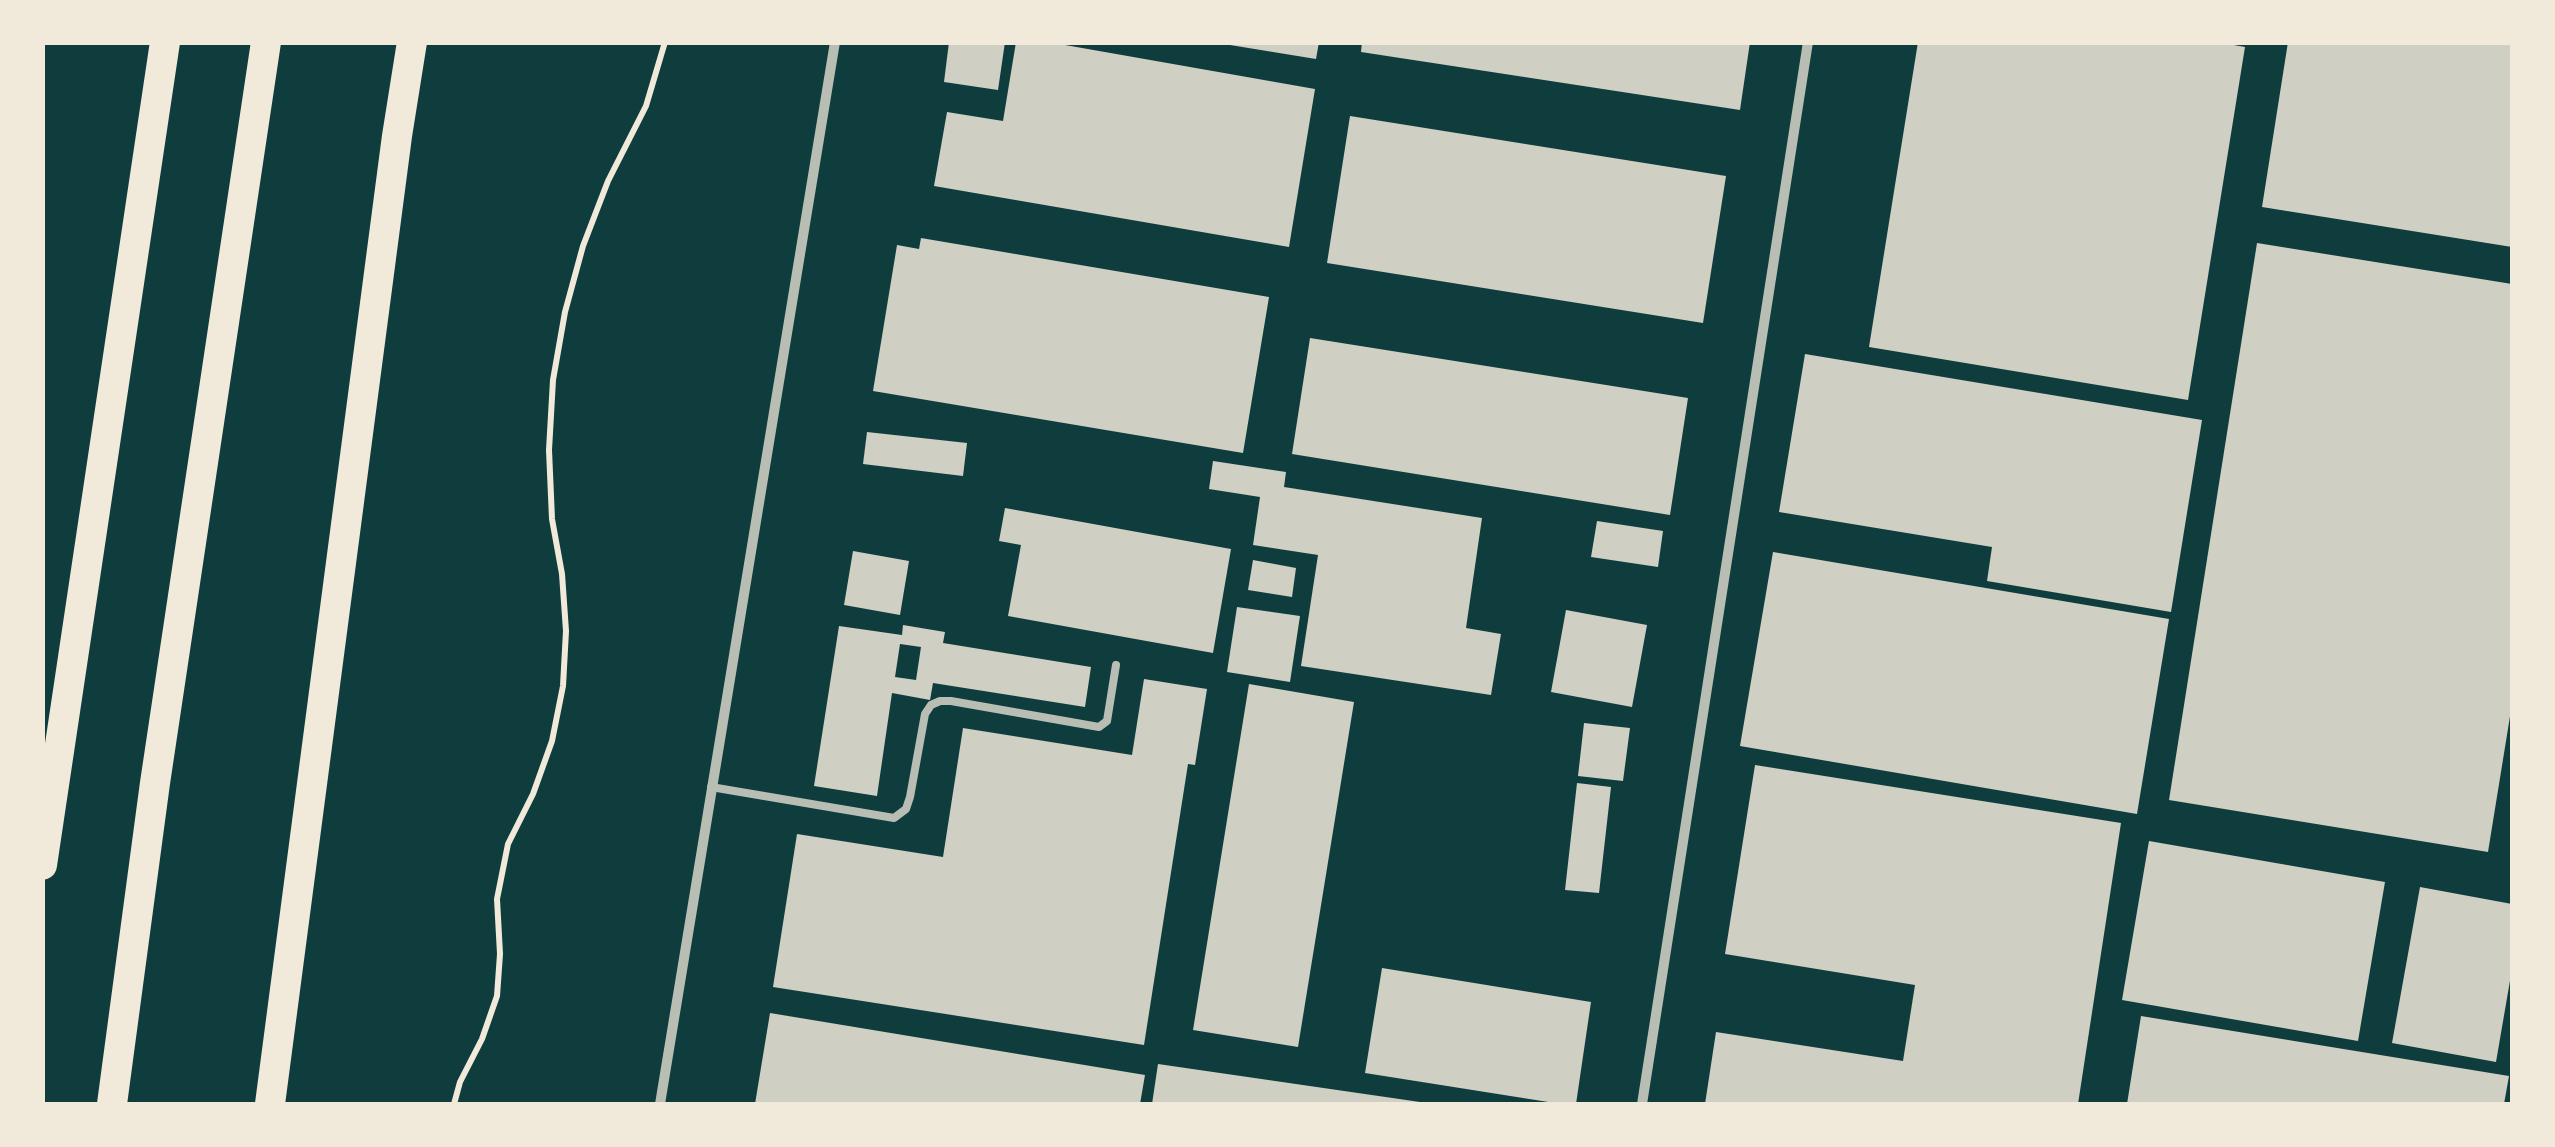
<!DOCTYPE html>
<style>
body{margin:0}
#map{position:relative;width:2555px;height:1147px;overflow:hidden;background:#0f3d3e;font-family:Karla,sans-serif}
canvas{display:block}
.frame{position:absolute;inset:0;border:45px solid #f1e9da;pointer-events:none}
</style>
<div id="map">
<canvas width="2555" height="1147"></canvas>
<div class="frame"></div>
</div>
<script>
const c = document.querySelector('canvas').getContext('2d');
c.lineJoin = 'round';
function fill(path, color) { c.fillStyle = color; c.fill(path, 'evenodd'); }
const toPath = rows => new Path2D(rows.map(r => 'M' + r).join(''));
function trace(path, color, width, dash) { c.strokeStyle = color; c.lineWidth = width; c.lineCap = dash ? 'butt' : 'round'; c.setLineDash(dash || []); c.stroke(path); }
fill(toPath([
 [949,42,1005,42,998,90,944,82],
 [1016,42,1048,42,1315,89,1289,247,934,186,947,112,1003,121],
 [1230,42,1319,42,1316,59,1230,45],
 [1362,42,1750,42,1740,110,1361,52],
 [1918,42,2217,42,2245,47,2188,400,1869,347],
 [2288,42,2512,42,2512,247,2262,207],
 [1350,116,1726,176,1703,323,1327,263],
 [921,238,1269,297,1243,453,873,391,897,245,919,249],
 [2257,243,2512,284,2512,704,2488,852,2169,800],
 [1310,338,1688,398,1670,515,1292,454],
 [1805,354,2202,420,2171,612,1987,581,1992,547,1779,512],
 [867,432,967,443,963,476,863,464],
 [1213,461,1286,472,1284,487,1482,518,1466,628,1501,634,1491,695,1301,666,1318,555,1253,545,1260,497,1209,489],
 [1005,508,1231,549,1213,653,1008,616,1021,545,999,541],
 [1597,521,1663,531,1658,567,1591,557],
 [853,551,909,561,900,615,844,605],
 [1773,552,2169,619,2137,814,1740,746],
 [1253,560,1296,568,1292,597,1248,590],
 [1237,607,1300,616,1290,682,1227,672],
 [1566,610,1647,625,1632,707,1551,692],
 [903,625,945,632,943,643,1091,667,1085,707,933,683,930,700,892,693,877,796,814,786,839,626,902,635],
 [900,644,921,647,916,680,895,677],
 [1144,679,1207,689,1195,765,1188,764,1144,1045,773,987,797,834,943,857,963,728,1132,755],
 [1249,684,1354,702,1298,1047,1193,1030],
 [1584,723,1630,728,1623,781,1578,776],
 [1755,765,2121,823,2078,1104,1705,1104,1716,1032,1903,1061,1915,985,1725,954],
 [1577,783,1611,787,1599,893,1565,890],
 [2149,841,2385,882,2358,1041,2122,1000],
 [2420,887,2512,904,2512,969,2496,1062,2392,1043],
 [1382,968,1591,1002,1576,1104,1561,1104,1365,1073],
 [770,1013,1145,1075,1140,1104,755,1104],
 [2141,1016,2509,1076,2504,1104,2127,1104],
 [1158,1064,1420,1102,1420,1104,1152,1104]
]), '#cfcfc3');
trace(toPath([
 [454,1104,460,1082,482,1039,497,996,500,954,497,899,508,844,533,794,552,741,563,686,566,631,562,574,552,519,549,450,553,380,565,312,583,246,608,181,646,106,665,42]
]), '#f1e9da', 6);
trace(toPath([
 [711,787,894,818,906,809,910,797,925,714,931,705,940,701,951,701,1099,727,1107,721,1116,665]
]), '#b8beb3', 8);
trace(toPath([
 [660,1104,835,42],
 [1642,1104,1808,42]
]), '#b8beb3', 10);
trace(toPath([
 [42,865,165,42],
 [112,1104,155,783,266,42],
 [270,1104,397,136,412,42]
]), '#f1e9da', 30);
</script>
